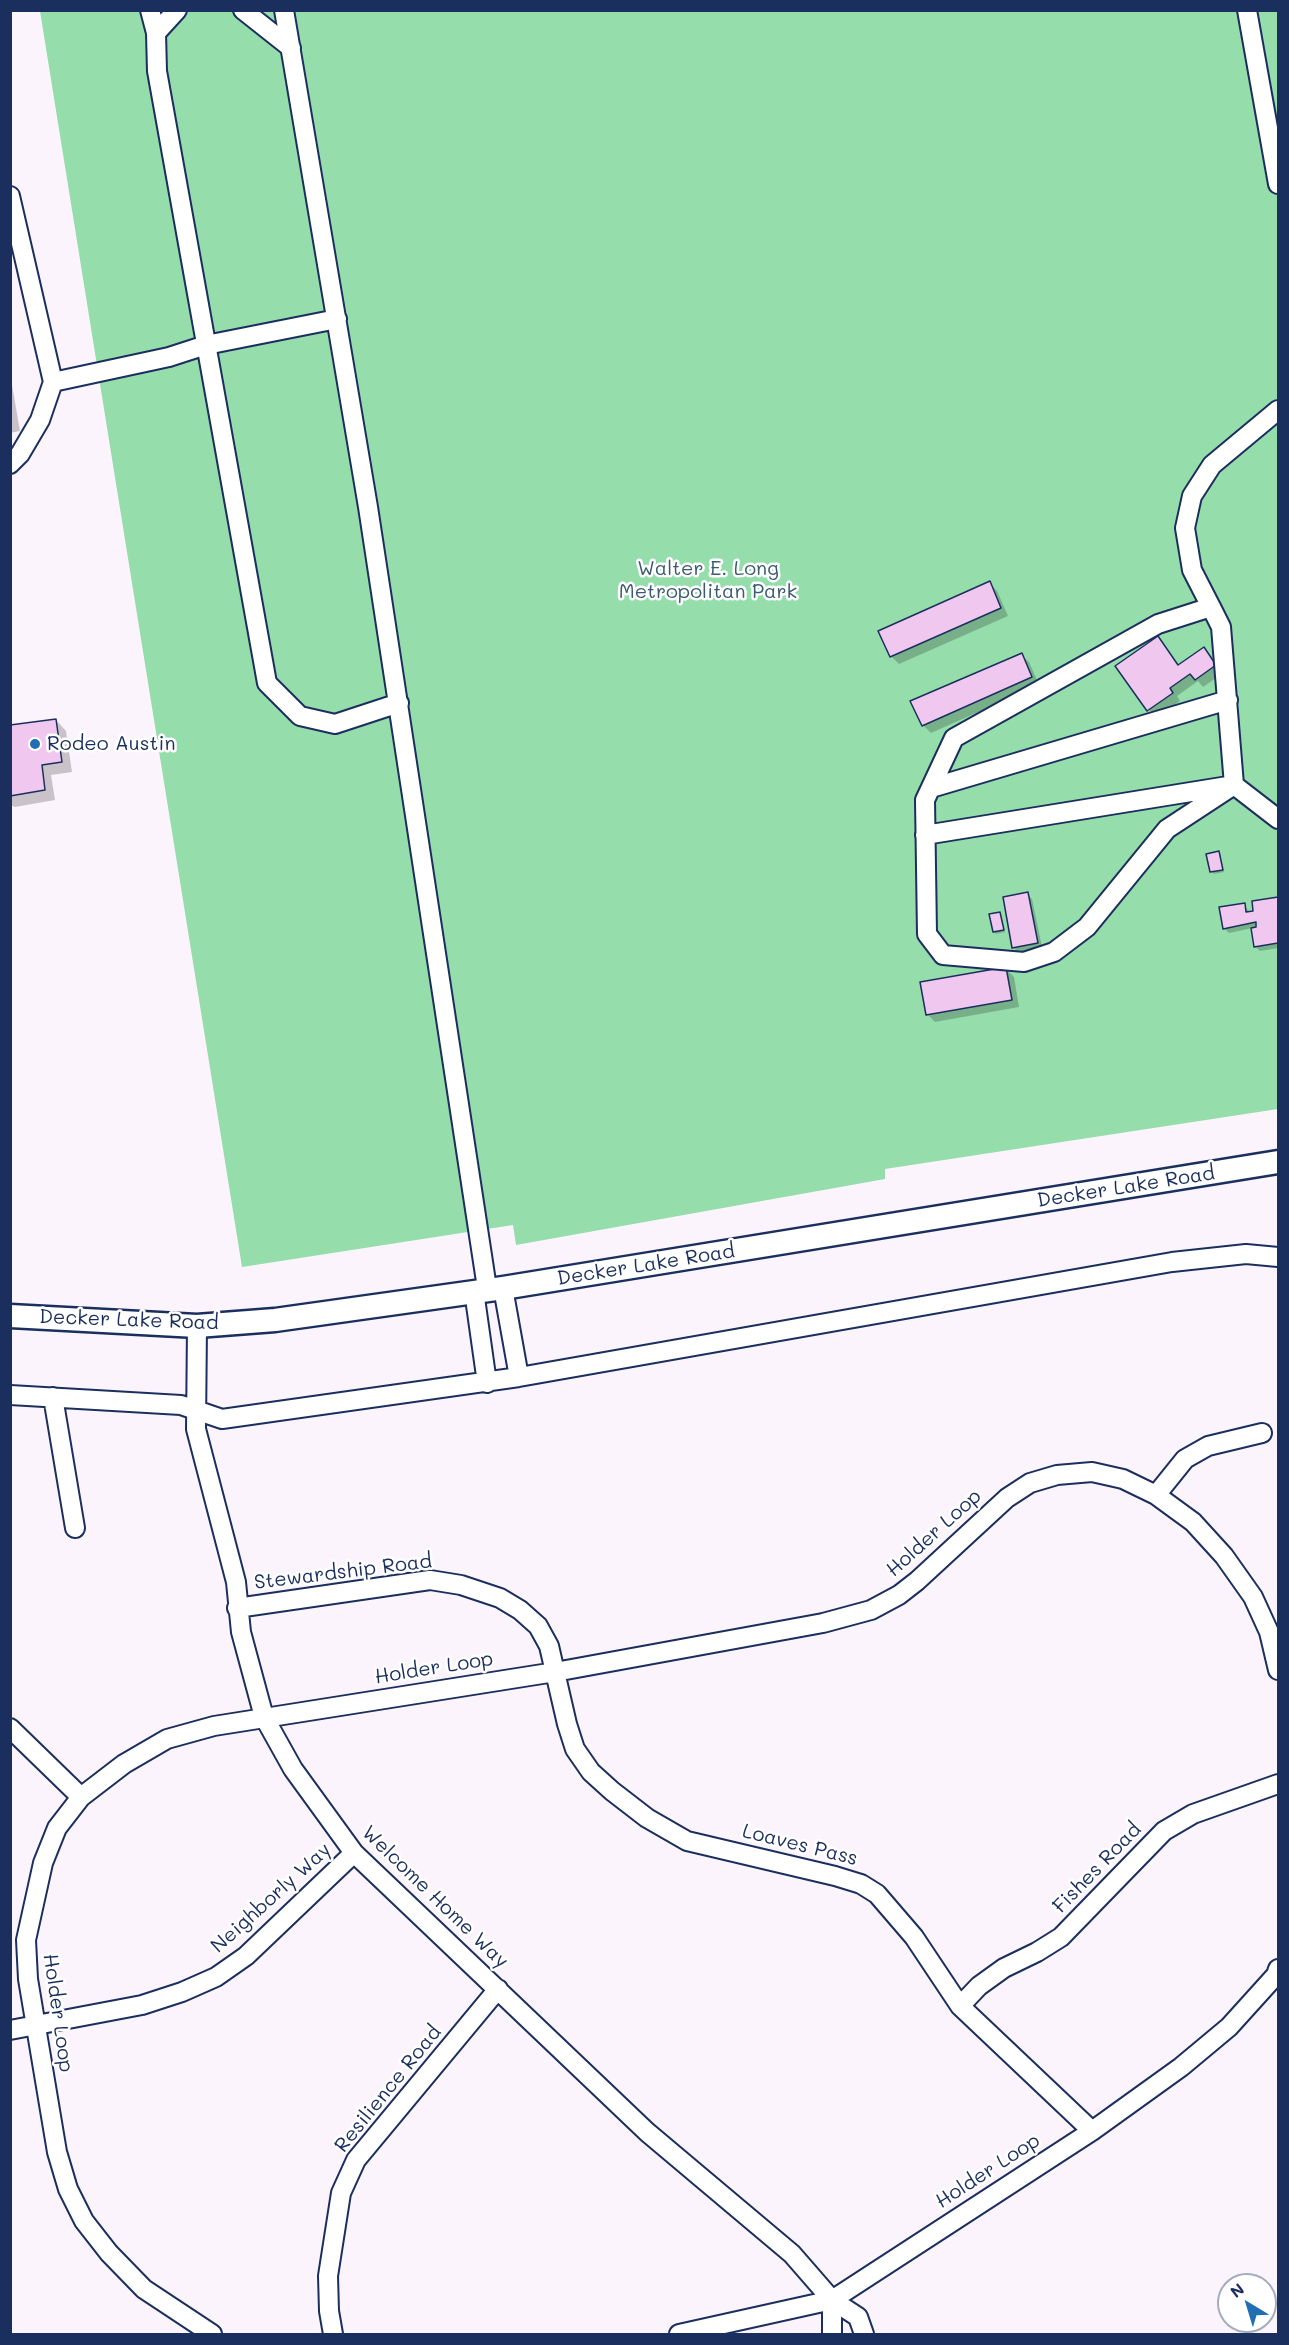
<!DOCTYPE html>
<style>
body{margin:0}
#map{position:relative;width:1289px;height:2345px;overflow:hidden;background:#fcf4fc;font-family:Mali,sans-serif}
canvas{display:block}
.frame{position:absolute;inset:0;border:12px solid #1b2f5e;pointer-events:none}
.north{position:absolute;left:1217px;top:2273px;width:60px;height:60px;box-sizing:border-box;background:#fff;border:2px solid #a4acbf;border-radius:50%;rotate:322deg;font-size:16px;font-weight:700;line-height:24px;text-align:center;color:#1b2f5e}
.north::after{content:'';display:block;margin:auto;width:21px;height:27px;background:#1f6fb2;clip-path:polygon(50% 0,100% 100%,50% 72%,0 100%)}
</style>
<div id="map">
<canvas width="1289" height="2345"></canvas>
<div class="frame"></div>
<div class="north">N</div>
</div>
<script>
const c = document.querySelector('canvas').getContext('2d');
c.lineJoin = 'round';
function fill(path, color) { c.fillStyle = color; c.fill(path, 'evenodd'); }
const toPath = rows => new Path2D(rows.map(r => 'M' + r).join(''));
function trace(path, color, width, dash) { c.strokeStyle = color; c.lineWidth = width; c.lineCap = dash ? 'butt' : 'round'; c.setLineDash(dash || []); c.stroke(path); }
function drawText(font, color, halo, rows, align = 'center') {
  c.font = font + ' Mali,sans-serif'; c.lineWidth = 5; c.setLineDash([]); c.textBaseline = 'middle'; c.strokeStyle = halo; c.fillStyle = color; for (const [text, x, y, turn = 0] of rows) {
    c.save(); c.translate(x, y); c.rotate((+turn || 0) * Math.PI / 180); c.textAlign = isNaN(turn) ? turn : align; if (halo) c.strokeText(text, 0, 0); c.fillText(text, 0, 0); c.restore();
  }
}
fill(toPath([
 [40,11,1278,11,1278,1109,885,1169,885,1179,516,1245,513,1225,242,1267]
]), '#95ddab');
fill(toPath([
 [10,373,20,431,10,433],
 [989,583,997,591,1008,616,899,664,891,656],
 [1158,638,1179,666,1204,649,1223,673,1203,687,1198,681,1177,696,1180,701,1156,718,1117,667],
 [1021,655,1029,662,1039,685,931,733,923,725],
 [56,720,66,731,72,772,51,775,55,800,15,807,10,805,10,727],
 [1218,853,1224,872,1214,874,1212,872],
 [1027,894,1032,899,1042,947,1018,952,1013,947],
 [1278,899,1278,948,1260,951,1255,946,1252,928,1229,933,1224,928,1244,905,1250,913,1255,913,1254,903],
 [999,913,1005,932,996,934,994,932],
 [1006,969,1014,977,1019,1007,935,1022,927,1014]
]), '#0003');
const building = toPath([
 [990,581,1001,608,890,657,878,631,990,581],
 [1158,636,1178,665,1204,647,1216,665,1195,680,1190,674,1170,688,1173,693,1147,711,1115,666,1158,636],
 [1022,653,1032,677,922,726,910,701,1022,653],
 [56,719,62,762,42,765,45,790,10,796,10,725,56,719],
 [1219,851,1223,870,1210,872,1206,854,1219,851],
 [1028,892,1038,943,1012,948,1003,897,1028,892],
 [1278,897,1278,943,1254,947,1251,928,1256,927,1256,922,1223,929,1219,907,1245,903,1246,912,1253,911,1252,901,1278,897],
 [1000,912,1004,930,993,932,989,914,1000,912],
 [1006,967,1012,1000,926,1015,920,982,1006,967]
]);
fill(building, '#f0c7ef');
trace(building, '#1b2f5e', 1.5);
const minor = toPath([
 [150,10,156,33],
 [177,10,156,33,157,71,267,683,300,716,335,724,399,703],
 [243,10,291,48],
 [284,10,368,507,487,1288],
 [1247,10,1278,184],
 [10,196,53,382,169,357,206,345,337,319],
 [10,464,20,454,40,420,53,382],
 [1211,607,1221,627,1234,785,1167,829,1087,927,1054,952,1024,962,943,955,927,934,925,800,954,738,1158,624,1211,607],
 [1211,607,1192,570,1185,528,1192,496,1212,465,1278,410],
 [931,788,1228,700],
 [925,835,1234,785,1278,819],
 [503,1288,519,1377],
 [474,1291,487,1383],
 [197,1326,196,1429,236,1582,241,1632,264,1717,293,1769,354,1853,647,2132,792,2254,832,2300,858,2317,864,2334],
 [10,1395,181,1405,222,1419,519,1377,1172,1262,1246,1254,1278,1257],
 [53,1397,75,1528],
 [1156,1495,1185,1459,1208,1446,1262,1433],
 [237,1608,430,1580,461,1585,500,1598,520,1610,538,1626,549,1646,567,1724,575,1749,591,1772,612,1791,647,1818,687,1841,835,1876,861,1884,877,1894,914,1937,960,2006,1092,2131],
 [10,1728,81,1797],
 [960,2006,979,1986,1004,1968,1037,1952,1061,1937,1164,1831,1193,1814,1278,1784],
 [10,2030,142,2005,182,1992,216,1977,246,1956,354,1853],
 [832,2300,832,2334],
 [212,2334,144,2289,109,2253,84,2221,68,2189,57,2152,28,1979,26,1940,43,1863,57,1828,81,1797,124,1764,167,1739,214,1726,555,1672,823,1623,871,1610,899,1595,917,1581,1007,1498,1030,1483,1057,1475,1092,1472,1123,1479,1156,1495,1193,1522,1224,1556,1253,1597,1269,1632,1278,1670],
 [333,2334,329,2311,328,2276,341,2193,356,2160,498,1989],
 [679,2334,832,2300,1092,2131,1181,2067,1229,2027,1276,1975,1278,1969]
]);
const major = toPath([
 [10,1316,197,1326,275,1320,503,1288,1278,1162]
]);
trace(minor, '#1b2f5e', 22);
trace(major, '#1b2f5e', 27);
trace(minor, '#fff', 18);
trace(major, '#fff', 22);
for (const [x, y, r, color] of [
 [35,744,6,"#1f6fb2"]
]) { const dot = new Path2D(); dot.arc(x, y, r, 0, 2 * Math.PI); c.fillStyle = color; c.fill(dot); trace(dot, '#fff', 2); }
drawText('20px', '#3a5a71', '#fff', [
 ["Walter E. Long",708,569],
 ["Metropolitan Park",708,592]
]);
drawText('20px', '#1b2f5e', '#fff', [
 ["Rodeo Austin",47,744]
], 'left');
drawText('20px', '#1b2f5e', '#fff', [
 ["Decker Lake Road",1126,1187,-9],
 ["Decker Lake Road",646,1265,-9],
 ["Decker Lake Road",129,1320,2],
 ["Holder Loop",934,1533,-42],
 ["Stewardship Road",343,1572,-7],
 ["Holder Loop",434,1668,-9],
 ["Loaves Pass",800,1845,14],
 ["Fishes Road",1097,1868,-46],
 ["Welcome Home Way",435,1897,44],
 ["Neighborly Way",271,1898,-42],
 ["Holder Loop",58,2013,82],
 ["Resilience Road",388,2089,-51],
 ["Holder Loop",988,2171,-33]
]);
</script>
